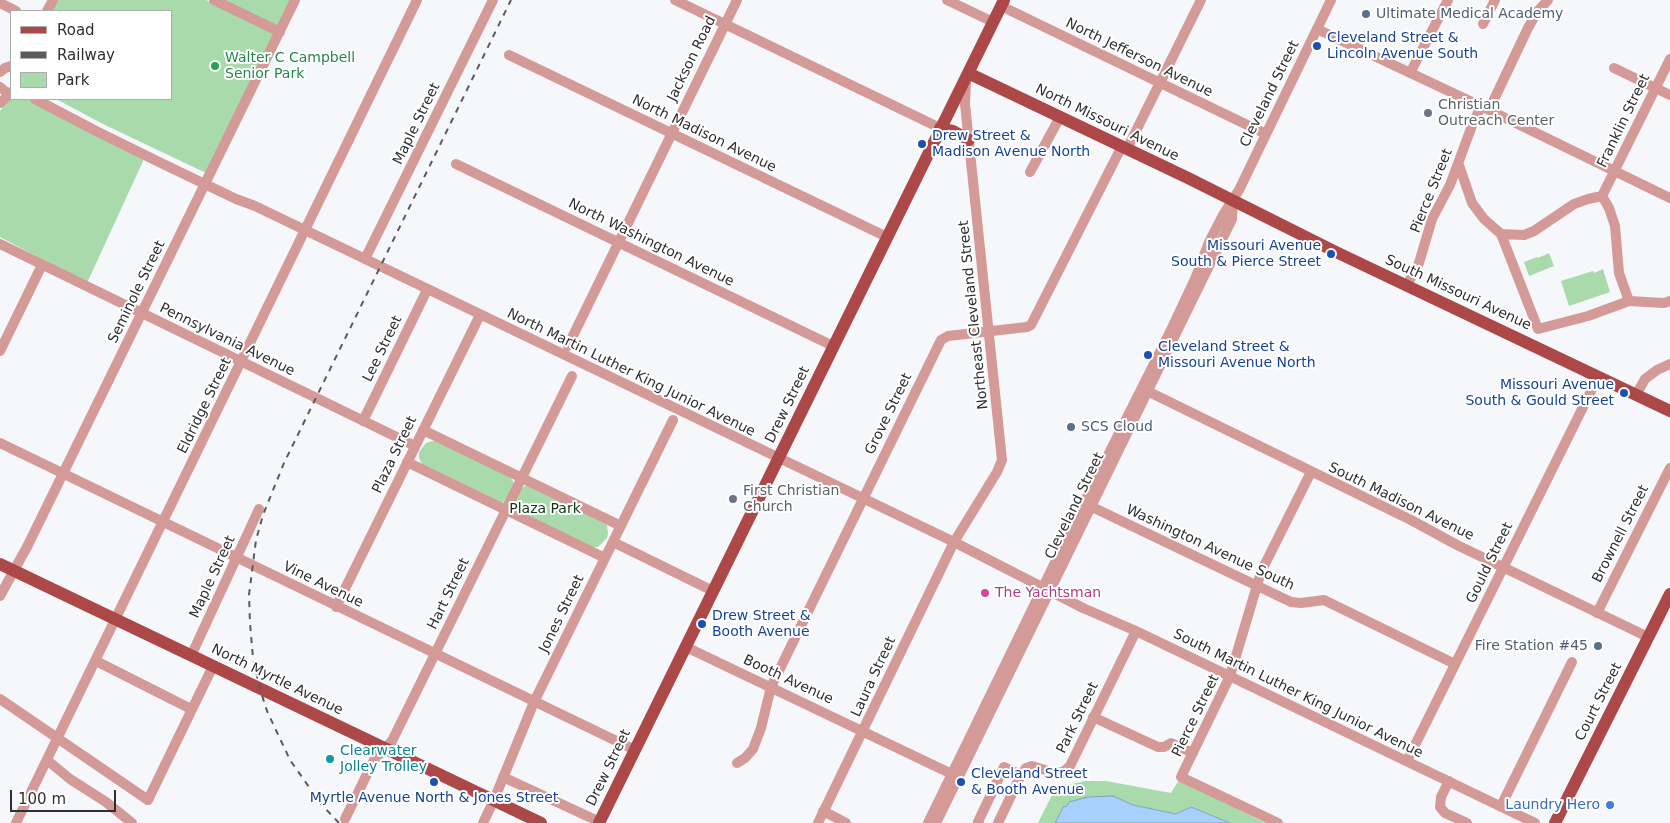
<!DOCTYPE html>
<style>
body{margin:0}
#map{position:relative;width:1670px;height:823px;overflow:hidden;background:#f5f7fb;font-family:"DejaVu Sans",sans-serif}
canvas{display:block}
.legend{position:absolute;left:10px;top:10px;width:162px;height:90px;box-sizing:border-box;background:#fff;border:1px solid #abacac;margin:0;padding:6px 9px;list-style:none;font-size:15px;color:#2e2f30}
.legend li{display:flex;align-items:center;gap:10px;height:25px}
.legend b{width:25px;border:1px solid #abacac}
.scale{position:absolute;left:10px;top:790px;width:106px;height:22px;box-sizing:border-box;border:2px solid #2e2f30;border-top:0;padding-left:6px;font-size:15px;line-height:18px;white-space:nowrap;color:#2e2f30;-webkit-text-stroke:4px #fff;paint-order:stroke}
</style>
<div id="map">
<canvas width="1670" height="823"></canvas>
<ul class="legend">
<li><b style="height:6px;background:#ac4848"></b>Road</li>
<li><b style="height:6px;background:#5a5b5d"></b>Railway</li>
<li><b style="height:14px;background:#a8daac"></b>Park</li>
</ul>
<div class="scale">100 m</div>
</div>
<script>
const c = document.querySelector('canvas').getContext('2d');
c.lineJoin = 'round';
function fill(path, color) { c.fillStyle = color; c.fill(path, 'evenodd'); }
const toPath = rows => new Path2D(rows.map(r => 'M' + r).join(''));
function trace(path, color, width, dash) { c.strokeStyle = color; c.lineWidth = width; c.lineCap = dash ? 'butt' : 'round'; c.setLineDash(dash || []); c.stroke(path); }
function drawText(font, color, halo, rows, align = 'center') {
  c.font = font + ' "DejaVu Sans",sans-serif'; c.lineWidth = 4; c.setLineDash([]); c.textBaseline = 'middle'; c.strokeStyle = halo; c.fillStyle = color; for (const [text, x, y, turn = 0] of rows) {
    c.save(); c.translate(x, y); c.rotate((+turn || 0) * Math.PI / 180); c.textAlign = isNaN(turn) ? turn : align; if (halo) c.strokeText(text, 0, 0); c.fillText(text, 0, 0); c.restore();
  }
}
fill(toPath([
 [57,0,206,0,274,33,206,173,103,124,56,99,171,99,171,11,52,11],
 [222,0,291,0,278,27],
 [11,99,28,99,144,159,87,283,0,237,0,111,6,102],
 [1549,253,1554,266,1529,276,1524,262,1537,257,1538,258],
 [1603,269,1610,292,1569,306,1561,281,1593,271,1594,273],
 [433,441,439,442,510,476,514,483,506,501,502,503,422,464,419,458,419,452,426,443],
 [530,485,607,525,608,534,607,538,598,547,592,547,519,513,515,508,514,504,520,490,525,486],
 [1179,780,1265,823,1230,823,1191,807,1176,814,1133,805,1113,796,1066,807,1064,807,1055,823,1038,823,1054,791,1063,786,1085,781,1106,781,1171,793]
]), '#a8daac');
const water = toPath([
 [1113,796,1133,805,1176,814,1191,807,1230,823,1055,823,1064,806,1066,807,1069,802,1088,797,1113,796]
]);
fill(water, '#a7d0fd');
trace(water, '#83a0c0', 1);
trace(toPath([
 [214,0,280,32],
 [675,0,940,128],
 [947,0,993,22],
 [0,3,16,11],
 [1001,6,1266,134],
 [47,11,53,0],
 [1483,24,1495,0],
 [1317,29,1489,110,1670,198],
 [509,55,887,237],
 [1614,68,1670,95],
 [0,72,5,68,11,66],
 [1410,73,1448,0],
 [0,87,6,92,11,93],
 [35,99,96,131,161,163,236,199,255,206,954,542,1083,608,1136,631,1535,823],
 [0,103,11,93],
 [1489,110,1528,28,1537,12,1548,0],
 [1127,149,1201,0],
 [456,164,833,346],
 [1459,165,1472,203,1484,219,1501,234,1538,329],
 [1030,172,1060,117],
 [1602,196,1670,59],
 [1602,196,1609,208,1615,226,1619,273,1629,301],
 [1501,234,1524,235,1534,231,1574,204,1588,199,1602,196],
 [0,244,415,446],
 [365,259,493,0],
 [1407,285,1419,263,1432,219,1450,185,1473,123,1481,107],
 [1538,329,1588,316,1629,301,1664,303,1670,301],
 [568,346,737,0],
 [0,351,42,265],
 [1143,389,1411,520,1457,545,1648,637],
 [1636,395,1645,379,1657,370,1670,364],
 [363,421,427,290],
 [423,430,621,526],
 [0,443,635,750],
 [407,462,605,558],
 [1090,506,1291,602,1301,603,1324,600,1455,664],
 [613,542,713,591],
 [0,596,28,545,295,0],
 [336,607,480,315],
 [1597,613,1670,468],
 [686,647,958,777],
 [191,656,259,509],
 [96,661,191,709],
 [0,699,148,800,213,666],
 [1093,717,1158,747,1164,747,1171,743,1193,753],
 [47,760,70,779,106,802,132,823],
 [1407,761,1598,377],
 [737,763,745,758,753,749,761,728,771,687,941,340,948,336,1027,327,1031,325,1122,146],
 [1021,775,1026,768,1032,766,1055,773,1063,772,1070,766,1136,631],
 [503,777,600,822],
 [1449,781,1441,797,1440,807,1445,813,1467,823],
 [1501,806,1572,662],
 [823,811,846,823],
 [345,819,374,760,392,741,572,376],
 [16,823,417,0],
 [483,823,494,800,534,702,673,420],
 [818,823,954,542,997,472,1002,460,965,104,966,81],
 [928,823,1084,503,1171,330,1195,279,1209,242,1223,215,1239,190,1331,0],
 [936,823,1232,219,1233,201],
 [979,823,978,822,1004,767,1021,775,998,823],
 [1278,823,1181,777,1230,676,1261,572,1311,472]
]), '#d49a97', 10);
trace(toPath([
 [968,73,1188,178,1336,252,1670,411],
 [940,128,953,131,969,140],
 [0,564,541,823],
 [599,823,1004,0],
 [1555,823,1670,594]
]), '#ac4848', 12);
trace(toPath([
 [339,823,321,804,290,760,267,711,260,689,253,658,250,623,249,595,256,540,263,515,284,463,511,0]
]), '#5a5b5d', 2, [6, 6]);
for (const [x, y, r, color] of [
 [1366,14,5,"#5c6f8a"],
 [1317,46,5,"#1a4fb4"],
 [215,66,5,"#2e9e5b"],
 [1428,113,5,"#6b7280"],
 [922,144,5,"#1a4fb4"],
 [1331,254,5,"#1a4fb4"],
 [1148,355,5,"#1a4fb4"],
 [1624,393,5,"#1a4fb4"],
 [1071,427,5,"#5c6f8a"],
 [733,499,5,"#6b7280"],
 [985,593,5,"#d1479c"],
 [702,624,5,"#1a4fb4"],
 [1598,646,5,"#5c6f8a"],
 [330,759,5,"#0f9aa8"],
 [434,782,5,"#1a4fb4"],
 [961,782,5,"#1a4fb4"],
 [1610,805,5,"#3f7fe0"]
]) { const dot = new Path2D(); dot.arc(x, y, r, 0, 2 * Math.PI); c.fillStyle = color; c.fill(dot); trace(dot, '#fff', 2); }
drawText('14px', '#4e5e75', '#fff', [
 ["Ultimate Medical Academy",1376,14],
 ["SCS Cloud",1081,427],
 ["Fire Station #45",1588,646,"right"]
], 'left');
drawText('14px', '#164399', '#fff', [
 ["Cleveland Street &",1327,38],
 ["Lincoln Avenue South",1327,54],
 ["Drew Street &",932,136],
 ["Madison Avenue North",932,152],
 ["Missouri Avenue",1321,246,"right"],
 ["South & Pierce Street",1321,262,"right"],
 ["Cleveland Street &",1158,347],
 ["Missouri Avenue North",1158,363],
 ["Missouri Avenue",1614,385,"right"],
 ["South & Gould Street",1614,401,"right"],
 ["Drew Street &",712,616],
 ["Booth Avenue",712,632],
 ["Cleveland Street",971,774],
 ["& Booth Avenue",971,790],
 ["Myrtle Avenue North & Jones Street",434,798,"center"]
], 'left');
drawText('14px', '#27864d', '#fff', [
 ["Walter C Campbell",225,58],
 ["Senior Park",225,74]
], 'left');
drawText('14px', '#2e2f30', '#fff', [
 ["North Jefferson Avenue",1139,58,26],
 ["Jackson Road",692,59,-64],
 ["Cleveland Street",1270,94,-64],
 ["Franklin Street",1624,121,-64],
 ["North Missouri Avenue",1107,123,26],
 ["Maple Street",417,124,-64],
 ["North Madison Avenue",704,134,26],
 ["Pierce Street",1432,191,-68],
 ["North Washington Avenue",651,243,26],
 ["Seminole Street",137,292,-64],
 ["South Missouri Avenue",1458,293,25],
 ["Northeast Cleveland Street",974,315,-96],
 ["Pennsylvania Avenue",227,340,26],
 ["Lee Street",383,349,-64],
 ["North Martin Luther King Junior Avenue",631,373,26],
 ["Drew Street",788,405,-64],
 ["Eldridge Street",205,406,-64],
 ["Grove Street",889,414,-64],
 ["Plaza Street",395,455,-64],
 ["South Madison Avenue",1401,502,26],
 ["Cleveland Street",1075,506,-64],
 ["Brownell Street",1621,534,-63],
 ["Washington Avenue South",1210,548,25],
 ["Gould Street",1490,563,-64],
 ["Maple Street",213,577,-65],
 ["Vine Avenue",323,585,26],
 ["Hart Street",449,594,-64],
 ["Jones Street",562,614,-64],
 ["Laura Street",874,677,-65],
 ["North Myrtle Avenue",277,680,26],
 ["Booth Avenue",788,680,25],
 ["South Martin Luther King Junior Avenue",1298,694,26],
 ["Court Street",1599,702,-63],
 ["Pierce Street",1196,716,-64],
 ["Park Street",1078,718,-64],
 ["Drew Street",609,768,-64]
]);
drawText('14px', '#5b616d', '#fff', [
 ["Christian",1438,105],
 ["Outreach Center",1438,121],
 ["First Christian",743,491],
 ["Church",743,507]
], 'left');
drawText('14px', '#0d3715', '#fff', [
 ["Plaza Park",545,509]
]);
drawText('14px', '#b23c85', '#fff', [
 ["The Yachtsman",995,593]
], 'left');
drawText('14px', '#0d838f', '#fff', [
 ["Clearwater",340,751],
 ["Jolley Trolley",340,767]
], 'left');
drawText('14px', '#366cbe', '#fff', [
 ["Laundry Hero",1600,805]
], 'right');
</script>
